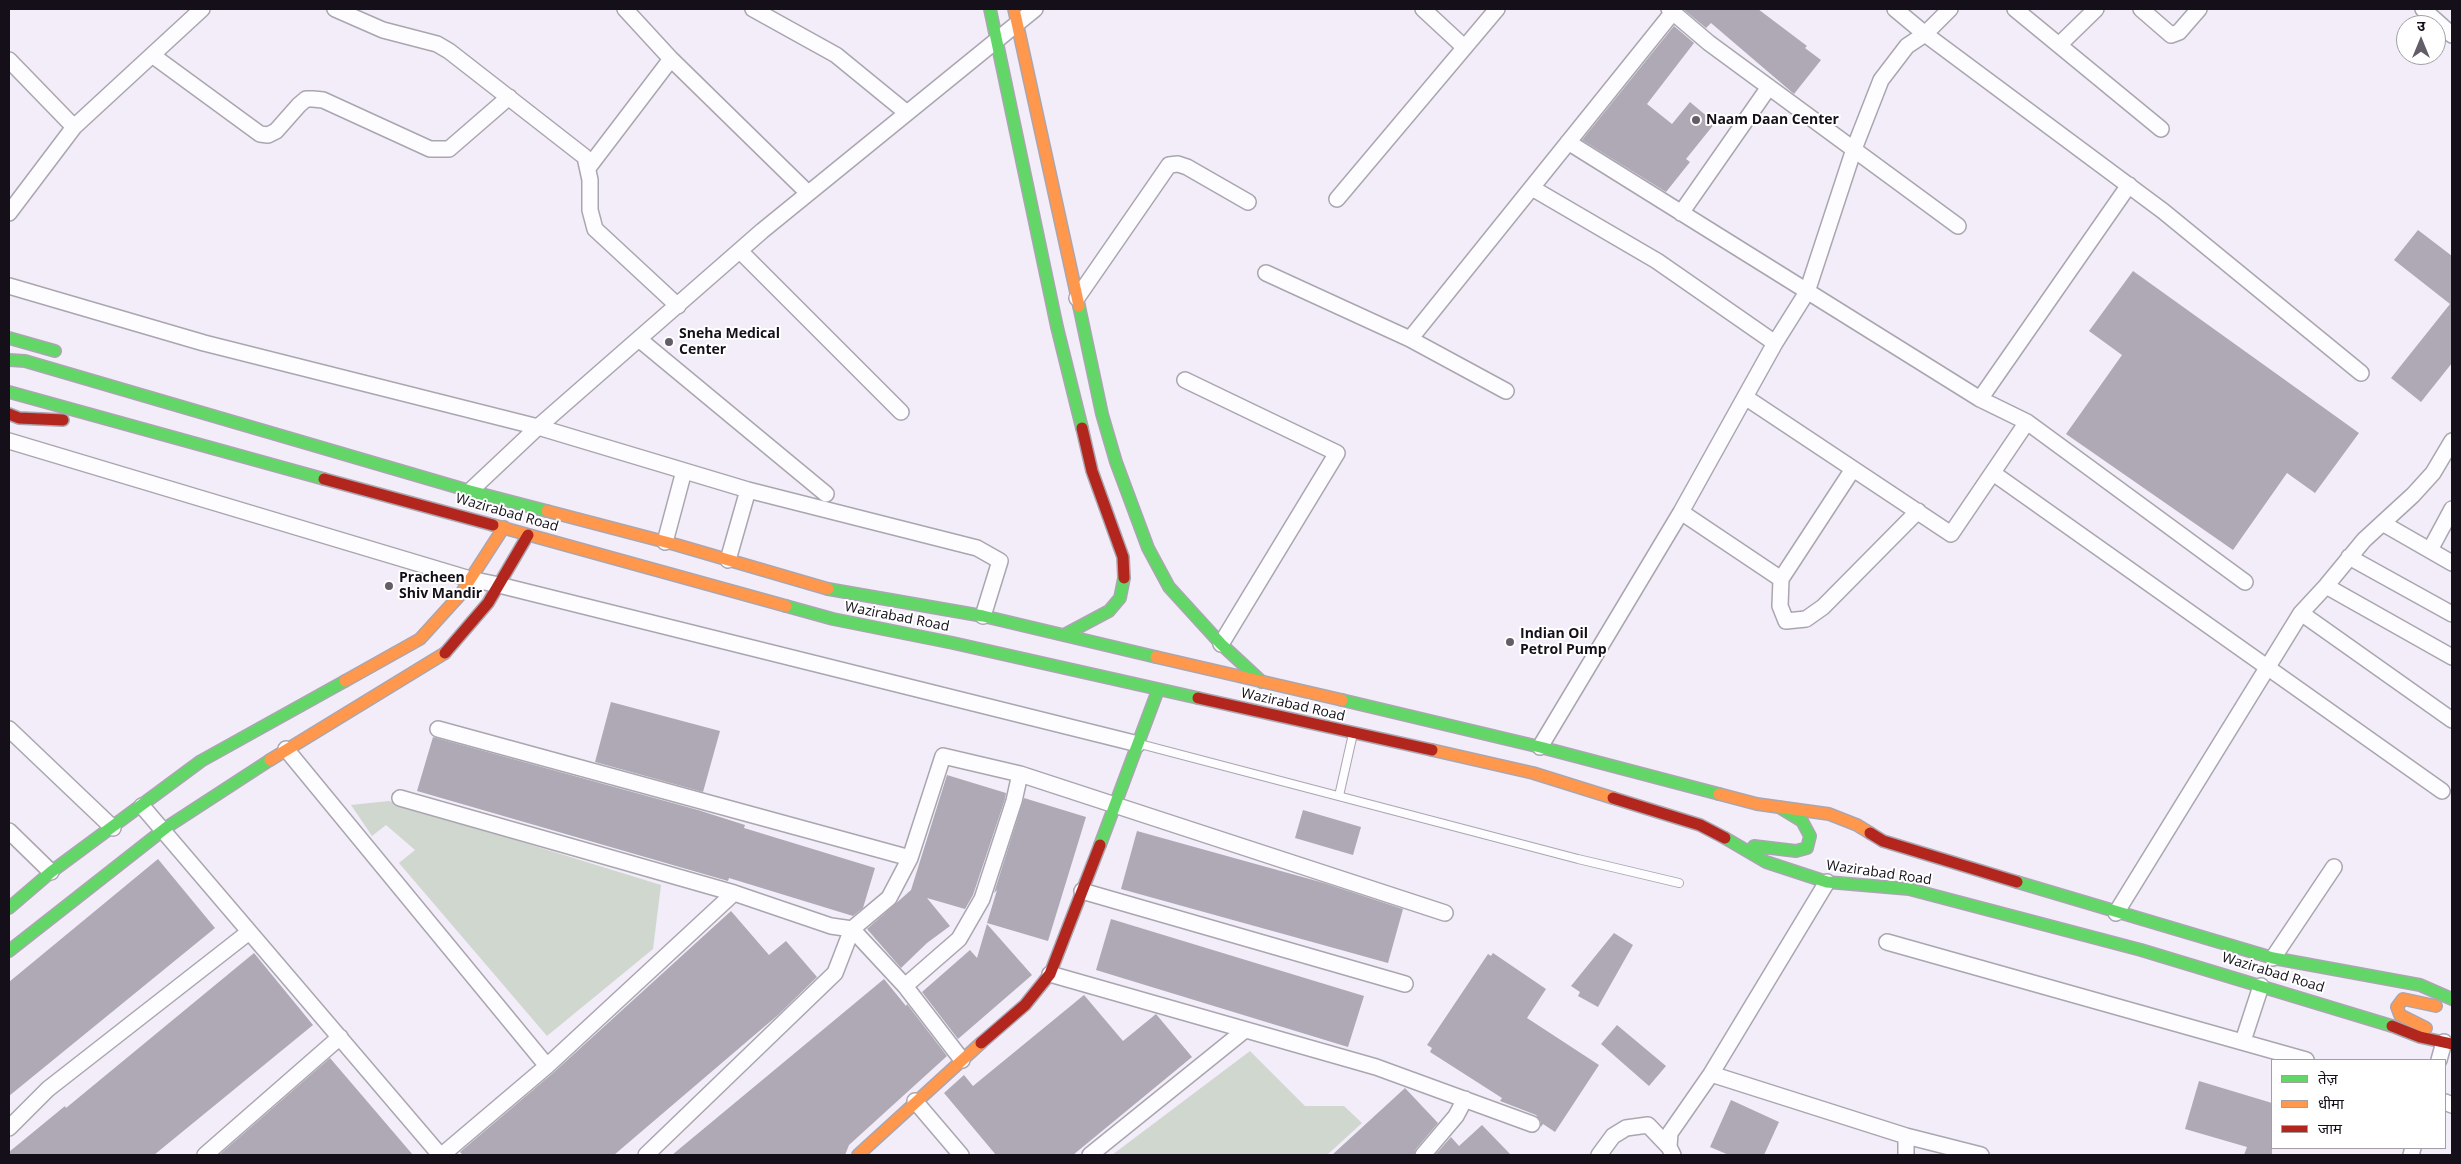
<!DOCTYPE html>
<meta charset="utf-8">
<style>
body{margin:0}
#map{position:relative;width:2461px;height:1164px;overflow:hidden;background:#f2edf8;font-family:"Open Sans","Noto Sans Devanagari",sans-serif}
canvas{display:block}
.frame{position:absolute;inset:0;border:10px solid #140f19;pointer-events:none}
.legend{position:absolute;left:2271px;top:1059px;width:175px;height:90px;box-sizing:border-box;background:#fff;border:1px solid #a19fa3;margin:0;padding:6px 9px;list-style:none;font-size:15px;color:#140f19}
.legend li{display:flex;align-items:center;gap:10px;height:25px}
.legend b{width:25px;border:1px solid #a19fa3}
.north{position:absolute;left:2396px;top:15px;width:50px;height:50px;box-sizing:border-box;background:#fff;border:1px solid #a19fa3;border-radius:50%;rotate:0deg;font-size:14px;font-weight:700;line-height:20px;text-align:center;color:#140f19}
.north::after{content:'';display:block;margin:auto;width:18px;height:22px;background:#625d67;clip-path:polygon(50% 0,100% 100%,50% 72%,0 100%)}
</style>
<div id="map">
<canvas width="2461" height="1164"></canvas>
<div class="frame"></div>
<ul class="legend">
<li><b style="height:6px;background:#63d668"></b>तेज़</li>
<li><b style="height:6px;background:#ff974d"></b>धीमा</li>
<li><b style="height:6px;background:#b3261e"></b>जाम</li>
</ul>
<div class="north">उ</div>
</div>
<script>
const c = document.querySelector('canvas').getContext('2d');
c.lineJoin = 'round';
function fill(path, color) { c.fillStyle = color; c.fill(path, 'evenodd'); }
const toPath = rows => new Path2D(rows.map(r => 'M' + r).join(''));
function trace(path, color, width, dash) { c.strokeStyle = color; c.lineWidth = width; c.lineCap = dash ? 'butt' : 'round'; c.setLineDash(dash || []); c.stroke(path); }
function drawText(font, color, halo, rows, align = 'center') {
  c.font = font + ' "Open Sans",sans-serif'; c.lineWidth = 4; c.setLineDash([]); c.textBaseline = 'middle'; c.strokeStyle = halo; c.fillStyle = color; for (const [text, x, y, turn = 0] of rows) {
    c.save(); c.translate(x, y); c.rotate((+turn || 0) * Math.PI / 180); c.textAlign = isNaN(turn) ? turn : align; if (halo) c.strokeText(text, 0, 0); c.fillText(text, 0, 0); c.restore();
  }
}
fill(toPath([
 [389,801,661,885,653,949,547,1036,399,863,415,850,386,825,372,836,351,805],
 [1250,1051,1305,1106,1344,1106,1362,1123,1327,1155,1112,1155]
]), '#cfd7cf');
fill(toPath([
 [1683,9,1758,9,1807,46,1805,48,1821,60,1794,94,1711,23,1706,28],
 [1674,26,1694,43,1647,104,1672,124,1690,102,1715,123,1686,159,1690,162,1666,192,1582,140],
 [2418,230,2452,256,2452,363,2421,402,2391,378,2450,304,2394,260],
 [2133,271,2359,433,2315,493,2287,473,2233,550,2066,434,2122,355,2089,331],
 [611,702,720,731,703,792,595,762],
 [433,737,698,810,745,825,744,828,875,868,863,908,853,916,729,878,728,881,417,791],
 [947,775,1006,793,1005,799,973,895,965,909,927,898,950,926,927,943,901,968,867,929,911,890],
 [1024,798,1086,817,1048,941,987,923,997,890,994,893],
 [1303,810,1361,827,1353,855,1295,838],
 [1137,831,1324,883,1403,909,1388,963,1121,889],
 [158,859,215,928,9,1096,9,982],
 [731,911,769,955,786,941,817,977,778,1015,614,1155,463,1155,460,1152,553,1073],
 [1111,919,1364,996,1348,1047,1096,970],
 [987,924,1032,975,958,1039,922,992,970,950,977,958],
 [1614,933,1633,945,1598,1007,1578,996,1580,992,1571,986],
 [254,953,313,1025,154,1155,9,1155,9,1152,65,1106,66,1108],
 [1493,953,1546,989,1527,1018,1599,1065,1555,1132,1543,1124,1541,1127,1541,1122,1536,1115,1500,1101,1502,1098,1430,1052,1432,1048,1427,1045,1488,954,1491,956],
 [884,979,906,1006,907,1004,947,1056,849,1145,845,1155,672,1155],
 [1084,995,1123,1041,1156,1014,1192,1057,1073,1155,996,1155,944,1093,964,1075,973,1086],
 [1617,1025,1666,1066,1649,1086,1601,1044],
 [330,1058,413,1155,219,1155],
 [2199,1081,2272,1103,2272,1155,2244,1155,2247,1147,2185,1129],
 [1405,1088,1438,1123,1416,1149,1414,1155,1332,1155],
 [1731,1100,1779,1122,1764,1155,1729,1155,1710,1147],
 [1482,1125,1511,1155,1435,1155,1451,1137,1459,1146]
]), '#aea9b4');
const lane = toPath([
 [1140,744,1578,859,1679,883],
 [1339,796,1352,738]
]);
const street = toPath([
 [335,9,383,30,437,44,449,51,585,157,590,180,590,210,595,229,678,306],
 [625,9,671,59,808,193],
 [753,9,836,55,907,113],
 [1423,9,1464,47],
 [1669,9,1709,43,1958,226],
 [1895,9,1925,34,2163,211,2361,373],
 [2015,9,2161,129],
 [2141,9,2171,35,2179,32,2199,9],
 [2423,9,2452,35],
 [2059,45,2096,9],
 [152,55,260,134,268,135,276,131,299,105,306,99,313,99,323,100,430,149,449,149,509,97],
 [9,60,74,127],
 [1568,142,1980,399,2027,422,2245,582],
 [588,168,671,59],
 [1532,188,1657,261,1775,343],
 [1337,199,1497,9],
 [9,213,74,127,202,9],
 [1681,213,1769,87],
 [740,251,901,412],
 [1266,273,1410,339,1506,391],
 [9,286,204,343,538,427,748,490,977,548,1000,561,983,616],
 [1077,298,1169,165,1178,164,1187,167,1248,202],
 [1410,339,1673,12],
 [640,340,826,494],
 [1185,380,1337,453,1221,644],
 [1745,397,1951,534,2027,422],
 [1980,399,2129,185],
 [9,441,470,579,499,585,1138,744],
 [1853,469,1781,579,1780,606,1786,621,1806,619,1823,607,1918,511],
 [1993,473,2442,791],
 [470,491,538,427,762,231,1035,9],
 [1681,512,1781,579],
 [2384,524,2452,563],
 [665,542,684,471],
 [2430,550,2452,509],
 [2349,557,2452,614],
 [728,560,748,490],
 [2326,586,2452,657],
 [2301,613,2452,720],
 [9,729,113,828],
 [438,729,910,858],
 [1540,747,1681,512,1775,343,1807,292,1854,149,1881,80,1907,46,1925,34,1950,9],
 [286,749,547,1066],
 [400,798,734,893,831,926,852,929,905,986,962,1060],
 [142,806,440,1155],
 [9,831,51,872],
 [1082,891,1405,984],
 [2116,913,2301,613,2326,586,2364,540,2413,495,2433,473,2452,441],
 [1887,942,2306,1060],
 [2273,958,2334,867],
 [1050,974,1376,1067,1532,1124],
 [905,986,959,939,982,899,1014,801,1020,774],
 [2243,1041,2261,986],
 [2439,1060,2444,1042],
 [1711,1074,1906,1136,1981,1155],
 [915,1101,961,1155],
 [2445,1102,2452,1105],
 [9,1128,48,1089,249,932],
 [205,1155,340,1037],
 [442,1155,547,1066,734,893],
 [646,1155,835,973,852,929,889,898,910,858,943,756,1020,774,1445,913],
 [1090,1155,1245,1030],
 [1423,1155,1456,1116,1465,1099],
 [1599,1155,1613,1136,1626,1128,1648,1125,1669,1147],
 [1673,1155,1669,1147,1670,1133,1711,1074,1827,882],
 [1906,1155,1906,1136],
 [2411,1155,2413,1148]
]);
const fast = toPath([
 [990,9,1057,327,1082,428],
 [1079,306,1102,414,1116,462,1148,548,1169,587,1221,644,1262,682],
 [9,338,55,351],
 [9,360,25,361,470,491,547,511],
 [9,392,324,479],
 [828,589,983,616,1156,657],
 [786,606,833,619,953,643,1198,698],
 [1064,635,1109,611,1120,598,1124,578],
 [1342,700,1540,747,1719,794],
 [1725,838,1766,862,1827,882,1909,889,2141,950,2392,1026],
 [1100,845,1158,690],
 [1754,846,1796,851,1807,848,1810,836,1802,821,1779,807],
 [2017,882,2273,958,2420,985,2452,999],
 [9,908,51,872,201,761,345,681],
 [9,951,167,827,270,760]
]);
const slow = toPath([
 [1014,9,1079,306],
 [547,511,677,545,828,589],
 [493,525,786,606],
 [1156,657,1342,700],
 [345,681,420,639,460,595,504,527],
 [1432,750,1533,773,1613,798],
 [270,760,445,653],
 [1719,794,1757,804,1829,814,1857,825,1870,833],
 [2426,1028,2400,1015,2397,1007,2403,999,2436,1006],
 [858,1155,981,1043]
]);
const jam = toPath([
 [9,414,19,418,63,420],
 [1082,428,1092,471,1123,557,1124,578],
 [324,479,493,525],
 [445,653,488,603,528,535],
 [1198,698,1432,750],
 [1613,798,1700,825,1725,838],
 [1870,833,1883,841,2017,882],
 [2392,1026,2420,1037,2452,1044],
 [981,1043,1025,1005,1050,974,1100,845]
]);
trace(lane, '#aaa6b0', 10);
trace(street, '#aaa6b0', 18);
trace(fast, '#aaa6b0', 14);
trace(slow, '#aaa6b0', 14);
trace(jam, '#aaa6b0', 14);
trace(lane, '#fdfcfe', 8);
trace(street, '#fdfcfe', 15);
trace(fast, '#63d668', 11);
trace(slow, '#ff974d', 11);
trace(jam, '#b3261e', 11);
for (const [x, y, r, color] of [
 [1696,120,5,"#625d67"],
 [669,342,5,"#625d67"],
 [389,586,5,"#625d67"],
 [1510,642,5,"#625d67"]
]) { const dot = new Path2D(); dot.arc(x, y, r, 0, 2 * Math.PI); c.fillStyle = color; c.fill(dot); trace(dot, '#fff', 2); }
drawText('bold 14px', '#140f19', '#fff', [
 ["Naam Daan Center",1706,120],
 ["Sneha Medical",679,334],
 ["Center",679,350],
 ["Pracheen",399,578],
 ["Shiv Mandir",399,594],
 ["Indian Oil",1520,634],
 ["Petrol Pump",1520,650]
], 'left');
drawText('14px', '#140f19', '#fff', [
 ["Wazirabad Road",507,513,16],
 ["Wazirabad Road",897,617,11],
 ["Wazirabad Road",1293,705,13],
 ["Wazirabad Road",1879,873,8],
 ["Wazirabad Road",2273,973,17]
]);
</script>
